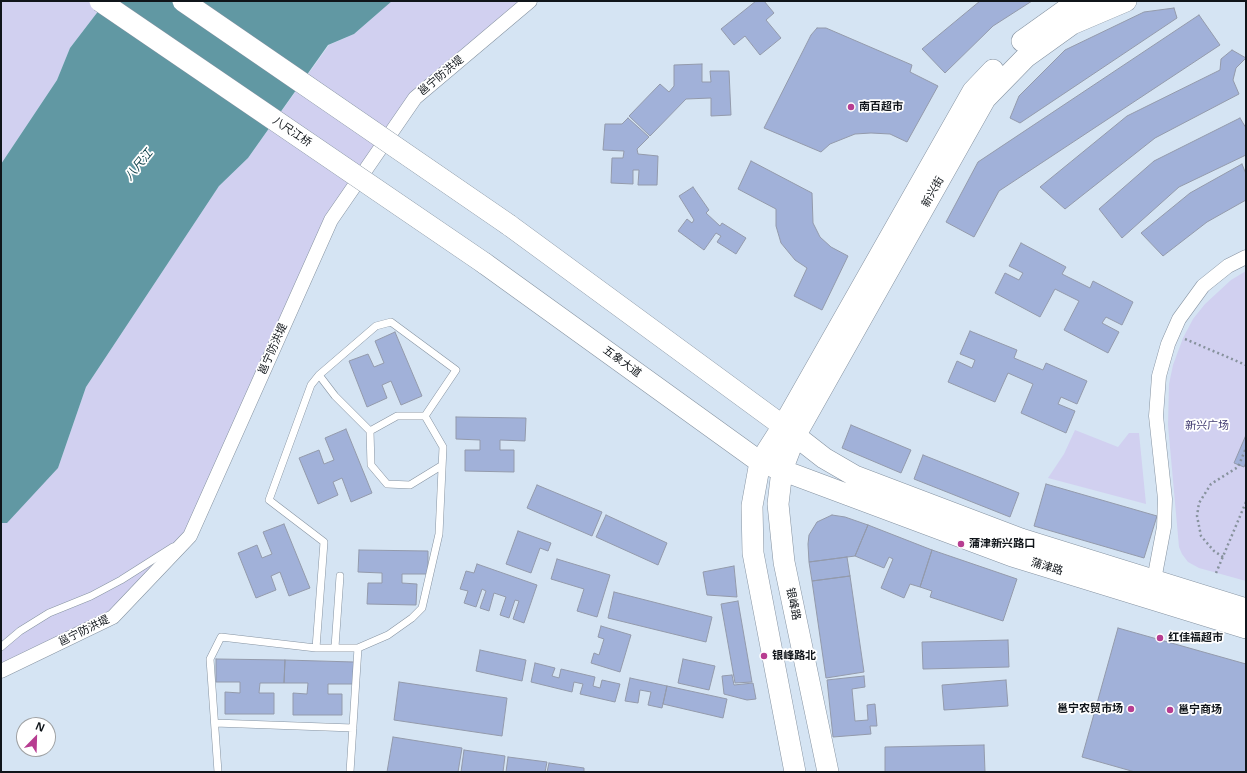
<!DOCTYPE html>
<meta charset="utf-8">
<style>
body{margin:0}
#map{position:relative;width:1247px;height:773px;overflow:hidden;background:#d5e4f3;font-family:"Open Sans",sans-serif}
canvas{display:block}
.frame{position:absolute;inset:0;border:2px solid #10151a;pointer-events:none}
.north{position:absolute;left:16px;top:717px;width:40px;height:40px;box-sizing:border-box;background:#fff;border:1px solid #9fa1a3;border-radius:50%;rotate:23deg;font-size:11px;font-weight:700;line-height:16px;text-align:center;color:#10151a}
.north::after{content:'';display:block;margin:auto;width:14px;height:18px;background:#b73d91;clip-path:polygon(50% 0,100% 100%,50% 72%,0 100%)}
</style>
<div id="map">
<canvas width="1247" height="773"></canvas>
<div class="frame"></div>
<div class="north">N</div>
</div>
<script>
const c = document.querySelector('canvas').getContext('2d');
c.lineJoin = 'round';
function fill(path, color) { c.fillStyle = color; c.fill(path, 'evenodd'); }
const toPath = rows => new Path2D(rows.map(r => 'M' + r).join(''));
function trace(path, color, width, dash) { c.strokeStyle = color; c.lineWidth = width; c.lineCap = dash ? 'butt' : 'round'; c.setLineDash(dash || []); c.stroke(path); }
function drawText(font, color, halo, rows, align = 'center') {
  c.font = font + ' "Open Sans","Noto Sans SC",sans-serif'; c.lineWidth = 3.5; c.setLineDash([]); c.textBaseline = 'middle'; c.strokeStyle = halo; c.fillStyle = color; for (const [text, x, y, turn = 0] of rows) {
    c.save(); c.translate(x, y); c.rotate((+turn || 0) * Math.PI / 180); c.textAlign = isNaN(turn) ? turn : align; if (halo) c.strokeText(text, 0, 0); c.fillText(text, 0, 0); c.restore();
  }
}
fill(toPath([
 [1,1,106,1,70,48,57,80,1,164],
 [392,1,530,1,415,98,331,220,190,536,113,617,1,671,1,523,7,522,58,468,86,387,219,186,248,158,329,45,354,34],
 [1246,271,1246,581,1199,568,1188,562,1182,554,1179,547,1168,425,1169,384,1173,365,1183,338,1193,319,1205,304,1231,280],
 [1075,430,1118,447,1129,433,1139,433,1146,504,1048,478,1064,454]
]), '#d1d0f0');
fill(toPath([
 [106,1,392,1,354,34,328,45,248,158,219,186,86,387,58,468,7,523,1,523,1,164,57,80,70,48]
]), '#6198a3');
const building = toPath([
 [756,1,764,1,774,13,766,20,781,38,760,55,745,36,734,45,721,29,756,1],
 [980,1,1032,1,993,26,945,73,922,49,980,1],
 [1174,8,1177,18,1020,123,1010,118,1019,96,1065,50,1144,12,1174,8],
 [1199,15,1220,45,999,191,974,237,946,222,978,162,1199,15],
 [817,28,826,28,912,65,910,72,938,86,907,142,890,134,871,133,855,134,830,144,821,152,764,128,811,35,817,28],
 [1232,50,1246,58,1236,68,1233,80,1239,94,1155,138,1065,209,1040,187,1127,116,1220,70,1221,59,1232,50],
 [702,64,702,82,711,82,710,71,729,71,731,115,711,116,711,98,686,99,650,136,629,116,660,84,669,92,674,86,674,65,702,64],
 [628,118,649,137,637,149,638,154,658,156,657,185,638,185,639,170,633,170,633,184,611,183,612,158,623,158,624,151,603,150,605,124,622,124,628,118],
 [1240,118,1246,128,1246,155,1179,187,1122,238,1099,209,1154,161,1240,118],
 [751,161,812,193,813,223,820,237,831,247,848,256,822,310,794,296,807,268,795,260,781,243,776,226,776,209,738,189,751,161],
 [1242,164,1246,174,1246,200,1207,222,1163,256,1141,233,1190,193,1242,164],
 [693,187,709,210,706,213,720,226,722,223,746,238,736,254,717,242,721,236,716,233,704,250,678,231,687,219,692,223,694,220,679,196,693,187],
 [1021,243,1066,267,1062,274,1090,288,1093,281,1133,302,1122,325,1106,317,1102,323,1119,332,1108,353,1064,330,1079,301,1055,289,1040,317,995,293,1005,273,1019,280,1023,273,1009,266,1021,243],
 [970,331,1017,350,1014,358,1043,370,1046,363,1087,381,1077,404,1061,397,1058,404,1075,411,1066,433,1021,413,1033,384,1008,373,995,402,948,382,957,361,972,368,975,360,960,354,970,331],
 [395,332,422,396,401,405,391,381,382,385,387,398,367,407,349,361,368,354,374,367,384,363,375,341,395,332],
 [456,417,526,418,525,441,500,440,500,450,514,450,514,472,465,471,465,450,480,450,480,440,456,439,456,417],
 [851,425,911,450,901,473,842,448,851,425],
 [346,429,372,493,351,502,342,478,333,482,338,495,318,504,299,458,319,450,324,464,334,460,325,438,346,429],
 [1246,435,1246,462,1244,467,1234,463,1246,435],
 [923,455,1019,493,1010,517,914,479,923,455],
 [1046,484,1157,516,1144,558,1034,526,1046,484],
 [537,485,602,512,592,536,527,508,537,485],
 [606,515,667,543,658,565,596,537,606,515],
 [832,515,845,517,868,525,855,556,809,562,808,544,809,535,817,522,832,515],
 [284,524,310,588,289,596,280,572,271,576,276,590,256,598,238,553,257,545,262,558,272,554,263,532,284,524],
 [868,525,932,550,920,587,910,584,904,598,881,588,893,559,889,557,884,568,855,556,868,525],
 [518,531,551,543,548,551,540,548,531,573,506,564,518,531],
 [359,550,428,551,428,574,402,574,402,583,417,584,416,605,367,604,368,583,382,583,382,573,358,572,359,550],
 [932,550,1017,579,1003,621,930,597,932,591,920,587,932,550],
 [847,557,850,576,812,581,809,562,847,557],
 [557,559,610,575,597,617,577,611,584,589,551,579,557,559],
 [477,564,537,585,524,623,513,619,519,601,515,600,509,618,500,615,506,597,494,593,489,611,480,608,486,591,482,589,476,607,464,603,468,591,460,589,466,571,474,573,477,564],
 [734,566,737,597,707,595,703,572,734,566],
 [850,576,864,672,826,678,812,581,850,576],
 [614,592,712,617,706,642,608,618,614,592],
 [738,601,752,682,735,683,721,604,738,601],
 [601,626,631,635,620,672,591,663,594,653,599,655,604,639,598,637,601,626],
 [1118,628,1246,664,1246,772,1135,772,1082,757,1118,628],
 [1008,640,1009,667,923,669,922,642,1008,640],
 [480,650,526,660,522,681,476,671,480,650],
 [216,659,285,660,284,683,260,683,259,693,274,693,274,714,225,714,225,692,240,693,240,682,216,682,216,659],
 [683,659,715,666,709,690,678,683,683,659],
 [285,660,354,662,353,684,328,684,328,694,342,694,342,715,293,715,293,693,307,694,308,683,284,683,285,660],
 [535,663,555,668,552,676,559,678,561,669,595,677,593,686,600,688,602,680,620,684,615,702,580,694,583,684,574,682,572,692,531,682,535,663],
 [732,675,734,685,753,683,756,699,747,700,724,694,722,676,732,675],
 [864,676,865,687,852,689,855,721,868,720,867,705,875,704,877,726,870,726,871,734,833,737,827,680,864,676],
 [630,678,667,686,662,708,648,705,651,692,640,690,638,703,625,701,630,678],
 [1006,680,1008,706,944,710,942,685,1006,680],
 [399,682,507,698,502,736,394,720,399,682],
 [667,686,727,699,723,718,663,704,667,686],
 [393,737,462,748,458,772,387,772,393,737],
 [984,745,985,772,885,772,885,747,984,745],
 [464,750,505,756,503,772,461,772,464,750],
 [508,757,547,762,545,772,506,772,508,757],
 [549,763,584,768,584,772,547,772,549,763]
]);
fill(building, '#a1b1d9');
trace(building, '#939aab', 1);
const lane = toPath([
 [319,375,335,396,370,431],
 [1,647,20,631,49,613,91,596,121,580,173,547],
 [335,647,340,576],
 [316,648,324,542,269,500,311,385,319,375,376,326,391,322,456,370,425,416,397,416,370,431,371,465,387,484,410,485,441,466],
 [215,723,353,728],
 [218,772,210,659,221,637,316,648,358,648,388,635,412,618,422,608,439,534,443,447,425,416],
 [350,772,358,648]
]);
const street = toPath([
 [1154,580,1164,527,1165,499,1156,416,1159,376,1168,344,1179,319,1203,286,1228,266,1246,257],
 [1,671,113,617,190,536,331,220,415,98,530,1]
]);
const primary = toPath([
 [1022,41,1064,11,1088,1],
 [509,225,783,426,824,458,855,476,1021,539,1246,609],
 [484,263,760,462,1012,556,1246,628],
 [795,772,753,553,752,506,760,462,783,426,973,91,993,70],
 [828,772,784,562,778,504,782,470,795,436,985,99,1026,57,1072,24,1126,1]
]);
trace(lane, '#8693a1', 8);
trace(street, '#8693a1', 15);
trace(primary, '#8693a1', 22);
trace(toPath([
 [1185,339,1246,365],
 [1223,557,1214,551,1201,536,1197,516,1199,503,1211,484,1238,467,1246,448],
 [1216,573,1246,502]
]), '#87929d', 2.5, [2, 3]);
trace(lane, '#fff', 7);
trace(street, '#fff', 14);
trace(primary, '#fff', 21);
const primaryBridge = toPath([
 [100,1,484,263],
 [183,1,509,225]
]);
trace(primaryBridge, '#8693a1', 22, []);
trace(primaryBridge, '#fff', 21);
for (const [x, y, r, color] of [
 [851,107,4,"#b73d91"],
 [961,544,4,"#b73d91"],
 [1160,638,4,"#b73d91"],
 [764,656,4,"#b73d91"],
 [1131,709,4,"#b73d91"],
 [1170,710,4,"#b73d91"]
]) { const dot = new Path2D(); dot.arc(x, y, r, 0, 2 * Math.PI); c.fillStyle = color; c.fill(dot); trace(dot, '#fff', 1.5); }
drawText('11px', '#10151a', '#fff', [
 ["邕宁防洪堤",441,76,-40],
 ["八尺江桥",292,132,34],
 ["新兴街",933,192,-61],
 ["邕宁防洪堤",273,349,-66],
 ["五象大道",622,362,36],
 ["蒲津路",1047,567,17],
 ["银峰路",793,604,78],
 ["邕宁防洪堤",84,631,-26]
]);
drawText('bold 11px', '#10151a', '#fff', [
 ["南百超市",859,107],
 ["蒲津新兴路口",969,544],
 ["红佳福超市",1168,638],
 ["银峰路北",772,656],
 ["邕宁农贸市场",1123,709,"right"],
 ["邕宁商场",1178,710]
], 'left');
drawText('11px', '#3f396f', '#fff', [
 ["新兴广场",1207,426]
]);
drawText('italic 12px', '#10434b', '#fff', [
 ["八尺江",139,165,-51]
]);
</script>
